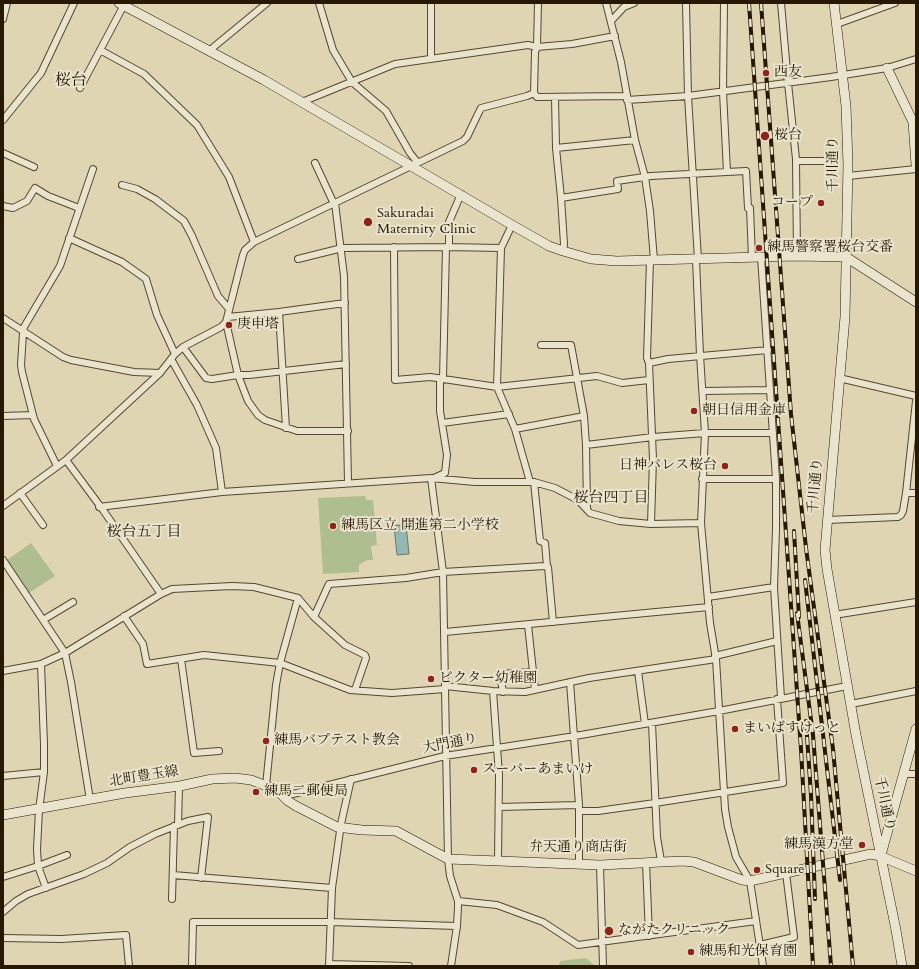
<!DOCTYPE html>
<meta charset="utf-8">
<style>
body{margin:0}
#map{position:relative;width:919px;height:969px;overflow:hidden;background:#dfd5b3;font-family:Cardo,serif}
canvas{display:block}
.frame{position:absolute;inset:0;border:4px solid #281802;pointer-events:none}
</style>
<div id="map">
<canvas width="919" height="969"></canvas>
<div class="frame"></div>
</div>
<script>
const c = document.querySelector('canvas').getContext('2d');
c.lineJoin = 'round';
function fill(path, color) { c.fillStyle = color; c.fill(path, 'evenodd'); }
const toPath = rows => new Path2D(rows.map(r => 'M' + r).join(''));
function trace(path, color, width, dash) { c.strokeStyle = color; c.lineWidth = width; c.lineCap = dash ? 'butt' : 'round'; c.setLineDash(dash || []); c.stroke(path); }
function drawText(font, color, halo, rows, align = 'center') {
  c.font = font + ' Cardo,"Noto Serif JP",serif'; c.lineWidth = 4; c.setLineDash([]); c.textBaseline = 'middle'; c.strokeStyle = halo; c.fillStyle = color; for (const [text, x, y, turn = 0] of rows) {
    c.save(); c.translate(x, y); c.rotate((+turn || 0) * Math.PI / 180); c.textAlign = isNaN(turn) ? turn : align; if (halo) c.strokeText(text, 0, 0); c.fillText(text, 0, 0); c.restore();
  }
}
fill(toPath([
 [365,496,366,500,373,500,377,545,371,546,373,560,367,560,359,565,359,572,323,574,318,498],
 [31,543,55,576,29,593,7,560],
 [586,958,595,966,559,966,560,961]
]), '#aebe90');
const water = toPath([
 [406,524,409,554,397,555,394,526,406,524]
]);
fill(water, '#94b8b1');
trace(water, '#69786b', 1);
const street = toPath([
 [319,3,333,50,352,82,386,111,410,153,418,163],
 [431,3,431,59],
 [538,3,537,47,535,52,534,93,537,97,626,96],
 [606,3,621,62,635,140,645,177,650,211,654,260],
 [686,3,688,96,698,259],
 [724,3,723,92,727,172],
 [781,3,788,83,796,159,797,256],
 [3,19,7,3],
 [611,21,624,7,634,3],
 [837,24,895,3],
 [100,50,144,74,197,125,229,177,254,242],
 [210,50,267,3],
 [80,88,125,3],
 [555,97,556,148,561,198,564,244,563,251],
 [627,100,688,96,831,77,887,68,916,59],
 [302,102,395,64,528,45,537,47,572,44,615,36],
 [3,120,41,73,74,3],
 [556,148,635,140],
 [3,153,34,167],
 [796,161,823,161],
 [315,163,334,204],
 [848,176,916,169],
 [122,185,137,189,155,199,184,221,192,236,218,296,229,309],
 [561,198,618,189,617,181,651,176,746,171,748,208],
 [335,203,344,276,348,483],
 [3,206,13,208,27,201,35,188,48,196,79,208],
 [750,208,752,258],
 [512,225,501,248,497,387,515,429,530,482],
 [69,238,122,262,146,279,157,315,175,354],
 [394,247,395,380,430,377,497,387,597,376,622,383,649,380],
 [449,247,449,222,461,194],
 [761,257,776,479,776,529,774,587,781,698],
 [298,259,342,248,446,247,501,248],
 [696,259,700,355,705,433,701,523,710,623,716,659,725,809,728,827,736,857,750,881,763,966],
 [279,312,286,428],
 [228,317,279,312,345,303],
 [3,318,63,357,71,360,134,372,160,373],
 [226,322,238,375,248,401,258,415,265,420,297,431,348,431],
 [541,345,571,345,584,416,586,445,587,509],
 [183,347,206,378,212,379,238,375,249,375,346,364],
 [171,359,197,405,216,448,222,492],
 [649,363,647,358,650,260],
 [839,378,916,396],
 [443,379,446,247],
 [703,391,770,390],
 [3,416,33,415],
 [442,423,509,414],
 [515,429,584,416],
 [586,445,653,437,705,433,773,433],
 [66,460,103,510,161,594],
 [57,466,34,419,22,372,21,365,23,333,24,327,60,266,93,169],
 [431,478,443,572,448,859,450,876,458,901,458,907,457,926,451,966],
 [434,478,445,473,447,455,440,411,440,378],
 [702,479,776,479],
 [534,482,540,541,545,543,547,566],
 [20,493,43,525],
 [906,493,916,493],
 [3,506,66,460,160,373,175,354,183,347,221,327,226,322,243,255,245,250,254,242,463,141,467,137,479,112,481,108,527,96,534,93],
 [99,507,222,492,431,478,475,482,534,482,555,488,578,500,590,513,619,521,651,524,701,523],
 [827,520,898,517,901,515,903,511,906,493,916,401],
 [651,524,653,459,649,363,668,359,768,350],
 [3,560,65,653,71,682,90,800],
 [708,597,774,587],
 [834,615,916,602],
 [124,616,143,644,147,664,204,655,280,663,350,690,392,693,445,689],
 [314,617,329,584,406,578,443,572,545,566,548,567,553,622],
 [43,620,73,602],
 [528,625,535,690],
 [445,632,709,607],
 [715,656,777,641],
 [181,659,194,753,219,751],
 [41,664,44,744,44,772,39,810,37,849,38,866,46,888],
 [3,671,41,664,65,653,161,594,172,589,232,586,254,587,298,598,314,617,345,645,365,655,366,658,355,690],
 [638,671,645,724],
 [570,682,579,805,579,864],
 [445,686,493,691,525,692,589,678,716,659],
 [493,691,499,775,498,861],
 [503,692,500,674,533,672],
 [851,704,916,691],
 [652,723,657,837,661,861],
 [904,774,916,774],
 [3,776,44,772],
 [266,786,276,685,280,663,298,598],
 [285,798,289,795,445,756,575,736,719,711,847,686],
 [499,807,579,805],
 [579,811,598,811,655,803,783,783,777,699],
 [178,825,179,786],
 [646,862,649,936],
 [600,865,603,966],
 [173,875,332,888],
 [3,877,38,866,67,855],
 [172,899,174,826],
 [458,901,497,905,543,922,578,945,756,921],
 [3,912,16,901,28,894,84,874,107,863,130,847,155,834,188,821,208,817,201,878],
 [3,938,61,939,126,935,129,966],
 [760,945,794,937,786,873],
 [329,964,409,966],
 [192,966,193,922,330,922,457,926],
 [329,966,332,888,341,824,351,779]
]);
const secondary = toPath([
 [119,3,264,80,512,225,549,246,563,251,591,259,617,261,797,256,846,257,916,302],
 [834,3,846,106,848,164,845,317,825,550,827,569,856,735,896,930,902,966],
 [887,68,913,122,916,165],
 [3,815,125,793,180,786,212,779,235,778,251,780,277,790,288,801,296,806,337,827,362,830,396,831,448,859,600,865,682,861,694,862,742,880,750,881,871,854,880,856,916,871],
 [881,855,916,729]
]);
trace(street, '#56472e', 8);
trace(secondary, '#281802', 10);
trace(street, '#eae4ce', 6);
trace(secondary, '#eae4ce', 9);
const rail = toPath([
 [749,3,801,749,813,966],
 [761,3,791,414,806,548,833,749,853,966],
 [794,531,799,617],
 [805,580,840,880],
 [797,613,813,735,831,966],
 [806,721,811,795,815,899]
]);
trace(rail, '#281802', 4);
trace(rail, '#eae4ce', 2.5, [8]);
for (const [x, y, r, color] of [
 [766,73,4,"#8f2418"],
 [765,136,5,"#8f2418"],
 [821,203,4,"#8f2418"],
 [368,222,5,"#8f2418"],
 [759,248,4,"#8f2418"],
 [229,325,4,"#8f2418"],
 [694,411,4,"#8f2418"],
 [725,466,4,"#8f2418"],
 [333,526,4,"#8f2418"],
 [431,679,4,"#8f2418"],
 [735,729,4,"#8f2418"],
 [266,741,4,"#8f2418"],
 [474,770,4,"#8f2418"],
 [256,792,4,"#8f2418"],
 [862,845,4,"#8f2418"],
 [757,870,4,"#8f2418"],
 [609,931,5,"#8f2418"],
 [691,952,4,"#8f2418"]
]) { const dot = new Path2D(); dot.arc(x, y, r, 0, 2 * Math.PI); c.fillStyle = color; c.fill(dot); trace(dot, '#eae4ce', 1.5); }
drawText('14px', '#281802', '#eae4ce', [
 ["西友",774,73],
 ["桜台",774,136],
 ["コープ",813,203,"right"],
 ["Sakuradai",377,214],
 ["Maternity Clinic",377,230],
 ["練馬警察署桜台交番",767,248],
 ["庚申塔",237,325],
 ["朝日信用金庫",702,411],
 ["日神パレス桜台",717,466,"right"],
 ["練馬区立 開進第二小学校",341,526],
 ["ビクター幼稚園",439,679],
 ["まいばすけっと",743,729],
 ["練馬バプテスト教会",274,741],
 ["スーパーあまいけ",482,770],
 ["練馬二郵便局",264,792],
 ["練馬漢方堂",854,845,"right"],
 ["Square",765,870],
 ["ながたクリニック",618,931],
 ["練馬和光保育園",699,952]
], 'left');
drawText('14px', '#281802', '#eae4ce', [
 ["千川通り",834,164,-90],
 ["千川通り",816,486,-85],
 ["大門通り",450,744,-11],
 ["北町豊玉線",144,777,-9],
 ["千川通り",884,804,78],
 ["弁天通り商店街",578,848]
]);
drawText('15px', '#281802', '#eae4ce', [
 ["桜台四丁目",611,499],
 ["桜台五丁目",144,533]
]);
drawText('16px', '#281802', '#eae4ce', [
 ["桜台",71,81]
]);
</script>
